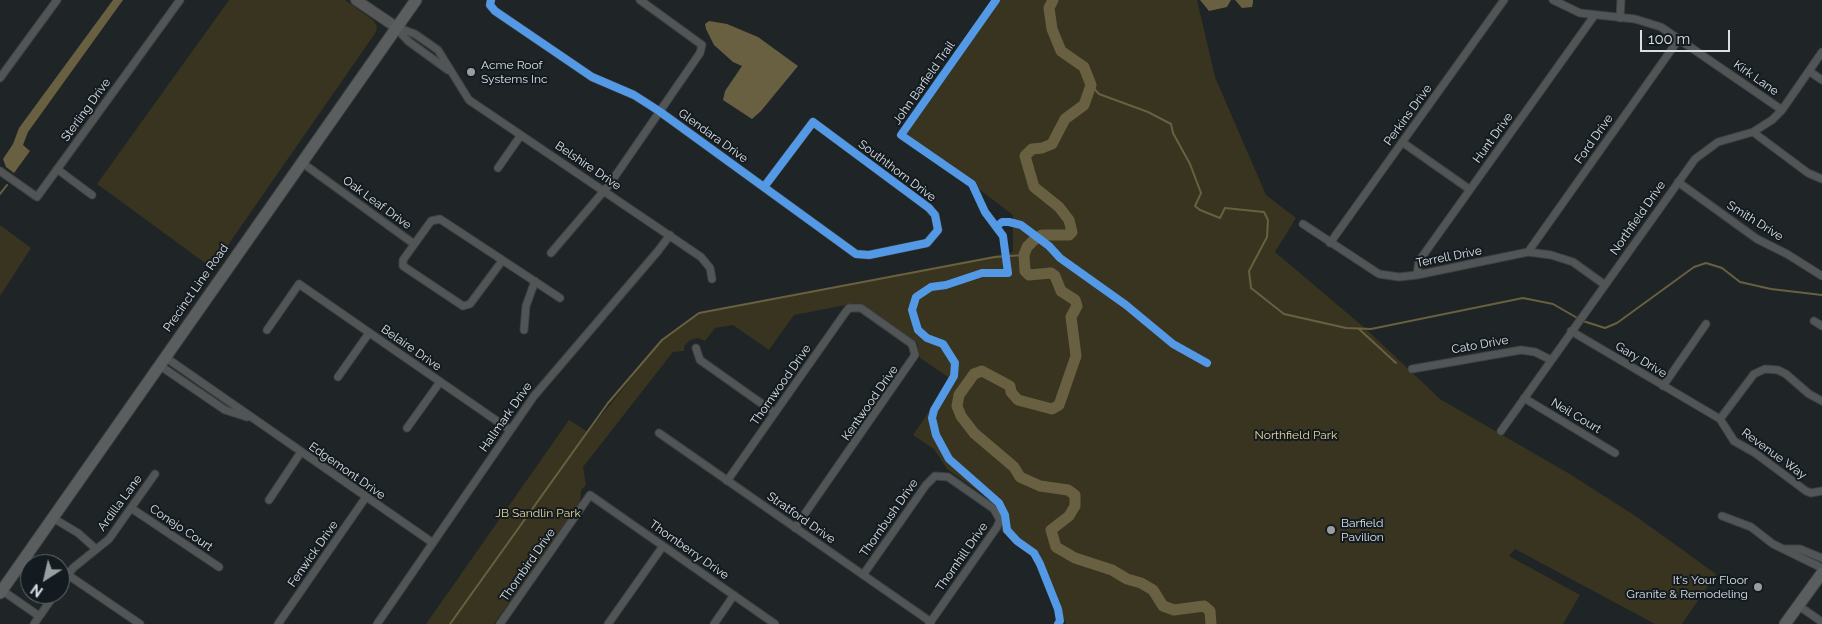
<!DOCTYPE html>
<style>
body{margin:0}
#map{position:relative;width:1822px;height:624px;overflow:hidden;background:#1f2426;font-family:Raleway,sans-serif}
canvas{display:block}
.north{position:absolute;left:20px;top:554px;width:50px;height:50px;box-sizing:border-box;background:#131b20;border:1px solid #636a6e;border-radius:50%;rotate:215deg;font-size:14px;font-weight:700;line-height:20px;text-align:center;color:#dae0e3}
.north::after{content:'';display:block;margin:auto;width:18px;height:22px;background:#999ea1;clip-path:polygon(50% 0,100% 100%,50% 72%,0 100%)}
.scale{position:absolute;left:1640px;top:30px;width:90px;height:22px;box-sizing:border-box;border:2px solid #dae0e3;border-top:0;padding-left:6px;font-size:15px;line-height:18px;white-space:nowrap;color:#dae0e3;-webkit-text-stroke:4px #131b20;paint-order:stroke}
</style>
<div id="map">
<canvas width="1822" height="624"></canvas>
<div class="north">N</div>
<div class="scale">100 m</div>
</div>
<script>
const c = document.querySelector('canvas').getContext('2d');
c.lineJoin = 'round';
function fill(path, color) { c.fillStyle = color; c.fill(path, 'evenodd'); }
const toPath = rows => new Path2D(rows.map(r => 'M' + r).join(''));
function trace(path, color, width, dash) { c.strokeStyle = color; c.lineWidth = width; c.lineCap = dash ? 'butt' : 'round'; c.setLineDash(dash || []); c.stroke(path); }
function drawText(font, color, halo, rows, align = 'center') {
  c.font = font + ' Raleway,sans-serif'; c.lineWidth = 4; c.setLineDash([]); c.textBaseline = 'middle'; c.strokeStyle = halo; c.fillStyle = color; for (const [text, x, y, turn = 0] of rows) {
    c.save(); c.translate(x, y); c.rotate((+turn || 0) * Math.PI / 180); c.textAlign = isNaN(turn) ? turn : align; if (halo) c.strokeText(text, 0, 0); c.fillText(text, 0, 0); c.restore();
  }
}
fill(toPath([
 [229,0,345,0,373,20,377,26,376,32,212,268,97,184],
 [1000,0,1197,0,1215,77,1266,195,1296,218,1275,252,1366,329,1440,399,1568,473,1634,515,1716,574,1682,624,1655,624,1515,549,1509,556,1580,595,1563,624,1066,624,1042,562,1001,531,1005,516,999,506,947,469,934,449,913,435,951,379,920,358,917,342,863,304,856,303,794,315,769,350,733,325,715,328,705,341,698,338,690,340,684,346,684,351,673,352,583,467,586,485,581,490,580,503,494,624,426,624,569,420,588,432,662,340,699,313,1013,252,1013,215,905,133],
 [0,225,31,248,0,296]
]), '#38341f');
fill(toPath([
 [113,0,123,0,28,132,23,145,30,151,14,173,6,167,3,159,13,144,19,128],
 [1200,0,1231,0,1227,7,1209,11],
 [1235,0,1253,0,1253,3,1252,7,1242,8],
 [709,21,727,24,758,37,798,66,761,111,752,119,723,100,725,91,742,66,733,62,714,45,706,29,705,24]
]), '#686040');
trace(toPath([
 [1091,85,1099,94,1148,112,1171,124,1173,133,1190,164,1201,193,1195,206,1200,210,1220,218,1225,208,1264,212,1268,220,1267,237,1249,271,1251,288,1284,314,1346,328,1371,329,1523,298,1553,304,1579,319],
 [0,194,7,185],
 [1583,321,1605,328,1617,323,1694,267,1706,263,1722,268,1740,282,1771,289,1822,295],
 [1359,329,1396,363],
 [450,624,608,403,662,340,699,313,995,257,1024,255]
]), '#686040', 2);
trace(toPath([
 [1053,0,1049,8,1052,29,1061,51,1084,67,1091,85,1084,105,1065,119,1052,144,1042,148,1032,149,1025,156,1034,187,1059,207,1069,220,1072,232,1069,235,1042,235,1034,240,1027,247,1024,255,1025,271,1029,275,1051,273,1055,276,1061,291,1075,300,1077,306,1071,317,1076,356,1059,405,1052,409,1018,400,1011,392,1010,386,982,371,974,374,959,395,957,406,961,416,974,433,1014,467,1020,477,1040,486,1068,490,1075,495,1075,506,1069,516,1051,530,1056,547,1075,558,1112,570,1127,579,1141,583,1153,590,1163,606,1174,610,1204,606,1210,611,1211,624]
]), '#686040', 11);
const minor = toPath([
 [491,0,490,5,495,11,592,77,634,95,659,111,856,254,869,255,927,243,938,230,935,215,929,208,813,122,764,187],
 [1553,0,1580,13,1635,19,1661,27,1782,110],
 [1620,18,1621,0],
 [396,27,415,34,438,50,469,100,701,257,710,268,712,279],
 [396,28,408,41,448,70],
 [1809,71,1822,80],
 [0,78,57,0],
 [1753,132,1808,173,1822,179],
 [1402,142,1469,189],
 [301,162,414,244],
 [498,168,521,135],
 [57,169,92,195],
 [0,171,37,197,180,0],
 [1678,182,1757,239,1787,254,1822,276],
 [1303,224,1379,274,1399,277,1417,275,1528,252,1551,255,1573,262,1605,285],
 [1330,243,1504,0],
 [1528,252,1679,39],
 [551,253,609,185,700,53,702,45,640,0],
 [502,261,470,304,463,306,403,266,403,260,431,221,440,219,560,298],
 [1417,275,1419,261,1594,16],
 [1814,321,1822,326],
 [267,330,299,284,510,430],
 [524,330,526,306,535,281],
 [1571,331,1720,419,1734,441,1755,453,1806,491,1811,493,1822,491],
 [696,348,700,360,775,413],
 [165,357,433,543],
 [159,365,225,410,247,417],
 [1412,369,1521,350,1535,352,1551,360],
 [338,377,369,333],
 [1663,386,1706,324],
 [1524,398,1615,453],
 [1720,419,1754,374,1765,369,1778,370,1786,374,1809,394,1822,401],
 [407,428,440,382],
 [1501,431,1695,159,1718,142,1753,132,1772,120,1782,110,1822,52],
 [659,433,931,622],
 [727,481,845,313,849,308,861,308,912,344,915,355,795,528],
 [269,500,301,452],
 [131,508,219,567],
 [1722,516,1751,527,1773,544,1822,568],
 [53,518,78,533,96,549],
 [1784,549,1800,549,1822,558],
 [68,575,140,624],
 [863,575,926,485,935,476,948,477,994,509,1000,520,997,527,929,624],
 [60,586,73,568,109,539,155,474],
 [0,589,39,616],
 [1799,606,1822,622],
 [34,624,55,594],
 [278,624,366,497],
 [377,624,534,396,658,251,670,235],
 [500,624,590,495,775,624],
 [608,624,663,546],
 [714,624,734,595]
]);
const secondary = toPath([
 [356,0,396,27]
]);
const primary = toPath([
 [0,593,416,0],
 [1785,624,1822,573]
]);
trace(minor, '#3e4143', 9);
trace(secondary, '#3e4143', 12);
trace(primary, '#3e4143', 13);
trace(minor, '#525556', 7);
trace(secondary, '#555758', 10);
trace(primary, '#5b5e5f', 11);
trace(toPath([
 [491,0,490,5,495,11,592,77,634,95,659,111,856,254,869,255,927,243,938,230,935,215,929,208,813,122,764,187],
 [996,0,901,135,972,184,985,212,1003,236,1008,273,982,273,946,285,931,287,916,297,912,310,918,330,927,338,943,344,955,363,954,376,934,410,932,418,936,435,949,459,999,503,1005,515,1007,530,1017,541,1034,553,1040,564,1058,609,1060,621,1058,624],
 [997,226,1002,222,1009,222,1021,225,1049,246,1060,258,1126,305,1173,344,1207,363]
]), '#5399e6', 8);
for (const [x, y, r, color] of [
 [471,72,5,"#999ea1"],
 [1331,530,5,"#999ea1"],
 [1758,587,5,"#999ea1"]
]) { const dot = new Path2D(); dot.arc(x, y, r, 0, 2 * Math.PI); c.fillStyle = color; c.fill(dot); trace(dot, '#131b20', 2); }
drawText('12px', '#dae0e3', '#131b20', [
 ["Acme Roof",481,65],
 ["Systems Inc",481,79],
 ["Barfield",1341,523],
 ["Pavilion",1341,537],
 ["It's Your Floor",1748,580,"right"],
 ["Granite & Remodeling",1748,594,"right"]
], 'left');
drawText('12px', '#dae0e3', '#131b20', [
 ["Kirk Lane",1756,78,35],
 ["John Barfield Trail",924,83,-55],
 ["Sterling Drive",86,110,-54],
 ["Perkins Drive",1408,115,-54],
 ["Glendara Drive",713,136,36],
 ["Hunt Drive",1493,138,-54],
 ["Ford Drive",1594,139,-55],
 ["Belshire Drive",588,166,34],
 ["Souththorn Drive",897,171,37],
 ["Oak Leaf Drive",377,203,36],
 ["Northfield Drive",1638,218,-55],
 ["Smith Drive",1755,221,32],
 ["Terrell Drive",1449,257,-11],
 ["Precinct Line Road",196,288,-55],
 ["Cato Drive",1480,345,-10],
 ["Belaire Drive",411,348,35],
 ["Gary Drive",1641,360,31],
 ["Thornwood Drive",781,385,-55],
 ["Kentwood Drive",870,403,-55],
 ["Neil Court",1576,416,31],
 ["Hallmark Drive",506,417,-55],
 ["Revenue Way",1774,454,36],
 ["Edgemont Drive",347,471,35],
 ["Ardilla Lane",120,503,-54],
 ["Stratford Drive",801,518,35],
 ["Thornbush Drive",889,518,-55],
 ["Conejo Court",181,528,34],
 ["Thornberry Drive",689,550,35],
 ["Fenwick Drive",313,554,-55],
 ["Thornhill Drive",962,557,-55],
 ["Thornbird Drive",528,565,-55]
]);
drawText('12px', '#e9d899', '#131b20', [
 ["Northfield Park",1296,435],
 ["JB Sandlin Park",538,513]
]);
</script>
